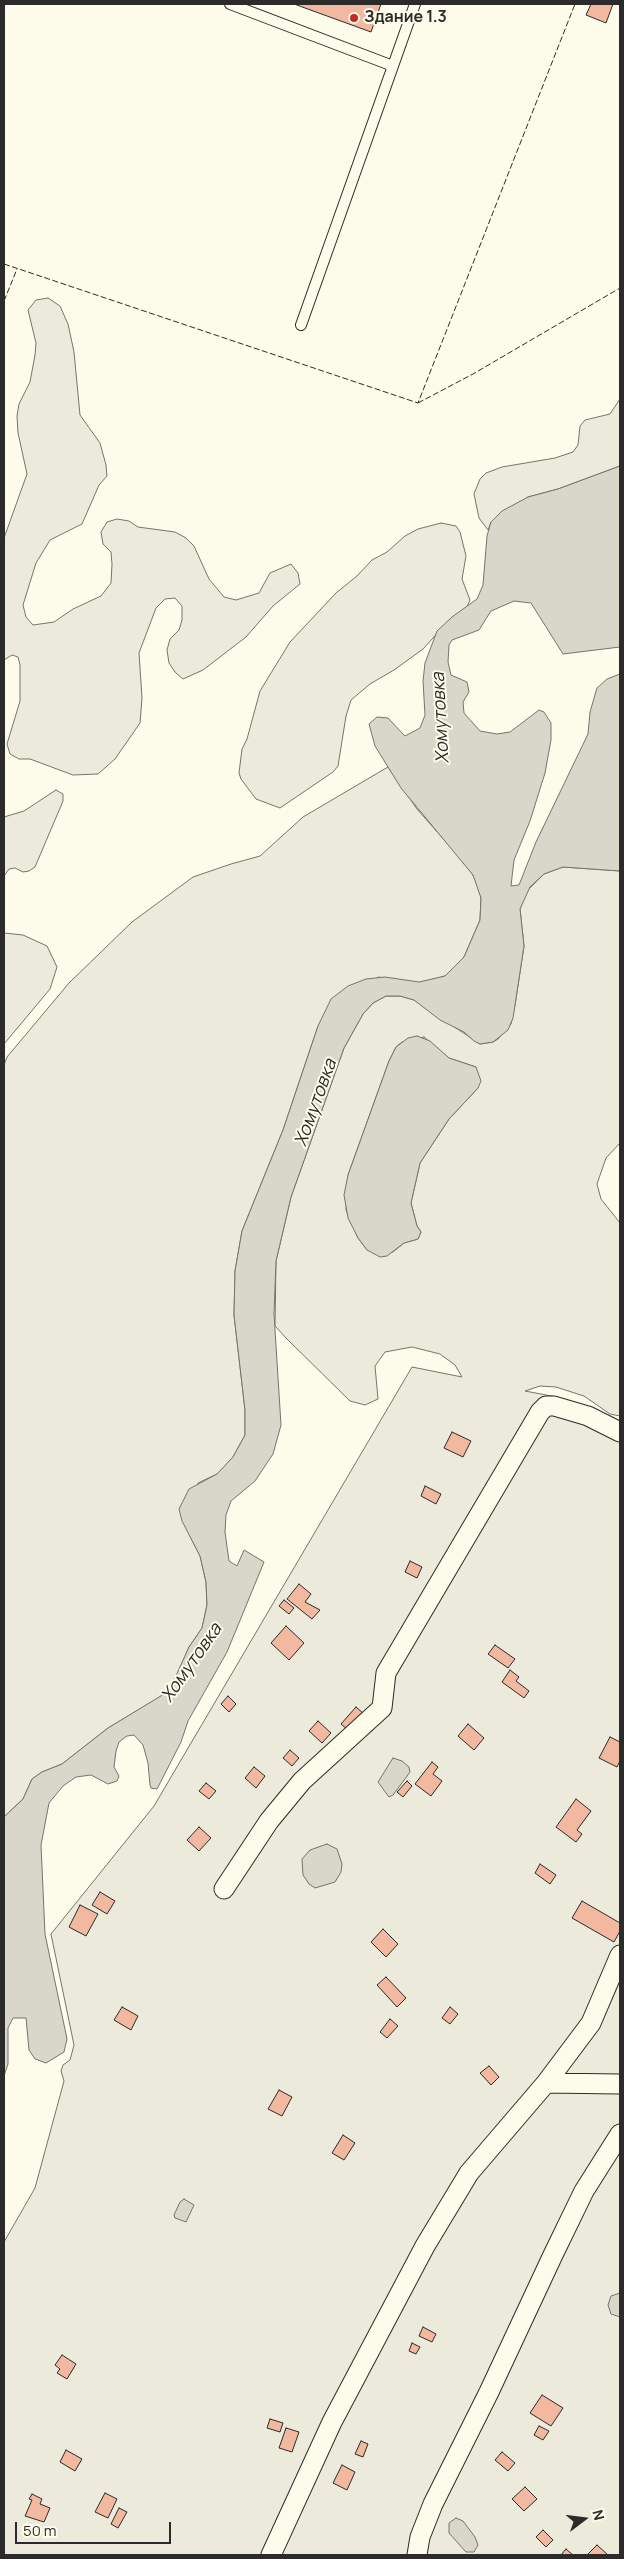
<!DOCTYPE html>
<meta charset="utf-8">
<style>
body{margin:0}
#map{position:relative;width:624px;height:2559px;overflow:hidden;background:#fdfbea;font-family:Manrope,sans-serif}
canvas{display:block}
.frame{position:absolute;inset:0;border:5px solid #2b2b2b;pointer-events:none}
.north{position:absolute;left:559px;top:2494px;width:50px;height:50px;-webkit-text-stroke:4px #fdfbea;paint-order:stroke;rotate:75deg;font-size:14px;font-weight:700;line-height:20px;text-align:center;color:#2b2b2b}
.north::after{content:'';display:block;margin:auto;width:18px;height:22px;background:#2b2b2b;clip-path:polygon(50% 0,100% 100%,50% 72%,0 100%)}
.scale{position:absolute;left:15px;top:2522px;width:156px;height:22px;box-sizing:border-box;border:2px solid #2b2b2b;border-top:0;padding-left:6px;font-size:15px;line-height:18px;white-space:nowrap;color:#2b2b2b;-webkit-text-stroke:4px #fdfbea;paint-order:stroke}
</style>
<div id="map">
<canvas width="624" height="2559"></canvas>
<div class="frame"></div>
<div class="north">N</div>
<div class="scale">50 m</div>
</div>
<script>
const c = document.querySelector('canvas').getContext('2d');
c.lineJoin = 'round';
function fill(path, color) { c.fillStyle = color; c.fill(path, 'evenodd'); }
const toPath = rows => new Path2D(rows.map(r => 'M' + r).join(''));
function trace(path, color, width, dash) { c.strokeStyle = color; c.lineWidth = width; c.lineCap = dash ? 'butt' : 'round'; c.setLineDash(dash || []); c.stroke(path); }
function drawText(font, color, halo, rows, align = 'center') {
  c.font = font + ' Manrope,sans-serif'; c.lineWidth = 4; c.setLineDash([]); c.textBaseline = 'middle'; c.strokeStyle = halo; c.fillStyle = color; for (const [text, x, y, turn = 0] of rows) {
    c.save(); c.translate(x, y); c.rotate((+turn || 0) * Math.PI / 180); c.textAlign = isNaN(turn) ? turn : align; if (halo) c.strokeText(text, 0, 0); c.fillText(text, 0, 0); c.restore();
  }
}
const green = toPath([
 [48,298,60,306,68,324,74,352,80,415,100,443,106,465,107,476,99,485,82,524,50,540,36,563,23,605,26,617,33,625,54,622,73,609,101,596,111,583,112,564,111,552,103,544,101,532,107,522,117,519,129,521,138,527,175,532,186,538,194,546,209,579,224,597,236,600,259,593,270,573,291,564,298,573,300,584,273,606,246,637,203,670,183,679,175,672,169,663,167,650,170,639,179,630,182,620,182,606,175,598,165,599,156,608,139,653,142,698,140,723,115,759,98,774,73,775,30,759,19,759,10,754,7,744,20,701,20,665,18,657,12,655,4,660,4,538,27,474,18,433,17,416,19,404,30,382,35,355,36,343,28,310,36,300,48,298],
 [620,399,620,466,558,489,528,497,491,522,488,530,479,518,474,494,480,479,486,473,502,467,555,458,573,452,578,445,580,426,585,420,610,414,620,399],
 [441,523,456,526,460,532,466,556,462,579,470,600,466,609,452,617,423,649,394,670,370,684,351,700,346,716,338,766,333,772,280,808,256,799,241,779,239,773,242,749,247,739,260,691,290,642,336,593,357,576,372,560,387,552,405,536,418,529,441,523],
 [388,767,417,809,468,867,478,884,481,898,480,920,464,957,445,976,419,983,378,977,318,1026,283,1130,242,1231,235,1271,234,1315,245,1410,245,1435,233,1457,225,1466,217,1474,198,1483,190,1536,200,1556,206,1582,207,1605,202,1628,189,1647,170,1691,108,1728,62,1764,42,1772,32,1779,23,1799,4,1817,4,1065,7,1057,69,983,132,922,193,877,231,864,260,856,303,817,388,767],
 [56,790,63,794,63,801,35,867,29,871,23,872,15,868,9,869,4,876,4,817,24,811,56,790],
 [563,867,620,871,620,1143,606,1158,597,1184,601,1199,620,1223,620,1416,610,1414,584,1396,556,1387,540,1386,525,1391,557,1397,620,1422,620,2555,4,2555,4,2242,35,2188,64,2081,61,2071,63,2065,70,2060,74,2045,51,1934,154,1806,412,1367,462,1377,455,1365,440,1354,412,1347,385,1352,375,1366,378,1399,365,1405,350,1401,287,1339,275,1326,276,1261,291,1197,344,1048,363,1014,373,1003,386,996,400,996,414,1000,480,1044,493,1042,498,1039,511,1024,515,1005,524,946,520,909,526,892,544,874,563,867],
 [424,1037,449,1058,476,1067,478,1088,449,1119,420,1163,411,1203,417,1226,421,1232,418,1239,404,1243,393,1252,367,1250,358,1238,346,1210,348,1175,389,1061,396,1047,402,1042,424,1037],
 [4,933,23,935,47,946,57,967,50,989,4,1044,4,933]
]);
fill(green, '#ecebdb');
trace(green, '#74746e', 1);
const water = toPath([
 [620,466,620,647,563,654,531,603,514,601,491,611,479,630,452,640,449,645,448,662,451,675,467,682,469,692,463,702,464,713,480,731,497,734,510,732,539,710,544,712,551,723,551,740,545,773,530,821,514,860,511,886,519,885,536,842,588,734,590,712,597,688,607,679,620,674,620,871,563,867,544,874,530,887,520,909,524,946,513,1018,508,1030,493,1042,480,1044,474,1041,464,1032,440,1020,414,1000,400,996,386,996,373,1003,363,1014,344,1048,291,1197,276,1261,274,1314,281,1425,273,1454,255,1481,231,1501,226,1515,225,1532,229,1561,237,1566,244,1550,264,1562,227,1652,188,1721,181,1742,157,1789,151,1788,150,1785,148,1763,143,1745,134,1735,127,1736,119,1742,116,1751,114,1767,119,1776,117,1781,108,1784,91,1775,76,1777,63,1786,49,1803,41,1845,45,1934,67,2039,64,2052,46,2063,35,2059,29,2050,26,2018,13,2018,8,2028,8,2064,4,2076,4,1817,23,1799,32,1779,42,1772,62,1764,108,1728,169,1691,189,1647,202,1628,207,1605,206,1582,200,1556,182,1521,179,1509,189,1489,217,1474,233,1457,245,1435,245,1410,234,1315,235,1271,242,1231,283,1130,318,1026,331,999,348,986,366,979,385,977,419,982,445,976,464,957,480,920,481,898,473,875,401,788,375,746,369,724,377,717,388,718,405,736,420,728,425,715,423,681,425,663,437,631,452,617,477,599,483,585,487,536,491,522,502,511,528,497,558,489,620,466],
 [417,1036,430,1041,449,1058,476,1067,481,1081,478,1088,449,1119,420,1163,411,1203,417,1226,421,1232,418,1239,404,1243,387,1256,380,1257,367,1250,358,1238,348,1218,344,1195,348,1175,389,1061,396,1047,408,1038,417,1036],
 [393,1758,402,1761,409,1767,410,1772,393,1795,389,1797,378,1782,393,1758],
 [327,1844,337,1849,342,1864,341,1872,335,1882,315,1888,309,1884,303,1875,302,1859,310,1850,327,1844],
 [184,2199,194,2205,186,2222,175,2218,174,2215,180,2202,184,2199],
 [620,2293,620,2317,611,2314,608,2305,611,2296,620,2293],
 [456,2518,463,2521,475,2537,478,2545,474,2552,466,2552,449,2533,449,2523,456,2518]
]);
fill(water, '#d8d7c9');
trace(water, '#74746e', 1);
const building = toPath([
 [294,4,381,4,371,32,294,4],
 [591,4,613,4,606,23,586,15,591,4],
 [452,1432,471,1441,463,1457,444,1448,452,1432],
 [425,1486,441,1494,436,1504,421,1496,425,1486],
 [410,1561,422,1567,417,1578,405,1572,410,1561],
 [299,1584,311,1594,305,1602,320,1610,312,1619,287,1599,299,1584],
 [284,1600,294,1608,289,1614,279,1606,284,1600],
 [286,1626,304,1643,289,1660,271,1643,286,1626],
 [495,1645,515,1659,508,1668,488,1654,495,1645],
 [510,1670,519,1677,516,1681,529,1691,524,1698,502,1682,510,1670],
 [228,1696,236,1704,229,1712,221,1704,228,1696],
 [356,1707,364,1714,348,1730,341,1724,356,1707],
 [318,1721,331,1733,322,1743,309,1731,318,1721],
 [468,1724,484,1738,474,1750,458,1736,468,1724],
 [610,1737,620,1742,620,1761,617,1767,599,1758,610,1737],
 [290,1750,299,1758,292,1766,283,1758,290,1750],
 [432,1762,438,1767,433,1774,442,1781,431,1796,415,1784,432,1762],
 [254,1767,265,1776,256,1788,245,1778,254,1767],
 [407,1781,412,1786,403,1797,397,1792,407,1781],
 [206,1783,216,1791,209,1799,199,1791,206,1783],
 [576,1799,591,1811,577,1830,582,1834,576,1842,556,1827,576,1799],
 [199,1827,211,1838,199,1851,187,1840,199,1827],
 [540,1864,556,1875,550,1884,535,1873,540,1864],
 [100,1892,115,1901,107,1914,92,1905,100,1892],
 [582,1901,620,1923,620,1931,614,1942,572,1918,582,1901],
 [80,1905,98,1914,86,1936,69,1927,80,1905],
 [383,1929,398,1944,386,1957,371,1942,383,1929],
 [386,1977,406,1998,397,2007,377,1985,386,1977],
 [122,2007,138,2016,131,2030,114,2020,122,2007],
 [450,2007,458,2014,450,2024,442,2018,450,2007],
 [390,2019,398,2026,387,2038,380,2032,390,2019],
 [489,2066,499,2077,491,2085,480,2073,489,2066],
 [279,2090,292,2097,282,2116,268,2109,279,2090],
 [343,2135,355,2143,344,2160,332,2153,343,2135],
 [423,2327,436,2334,432,2342,419,2336,423,2327],
 [412,2343,420,2347,416,2354,409,2351,412,2343],
 [62,2355,76,2364,67,2379,57,2373,60,2369,55,2365,62,2355],
 [542,2395,563,2408,551,2426,530,2413,542,2395],
 [270,2419,283,2423,280,2432,267,2428,270,2419],
 [539,2426,549,2431,543,2440,534,2435,539,2426],
 [286,2428,299,2432,292,2452,279,2448,286,2428],
 [361,2441,368,2444,363,2457,355,2454,361,2441],
 [66,2450,82,2459,75,2471,60,2462,66,2450],
 [502,2452,515,2463,508,2471,495,2460,502,2452],
 [342,2465,355,2472,347,2490,333,2483,342,2465],
 [525,2487,537,2499,524,2511,512,2499,525,2487],
 [105,2493,117,2499,108,2518,95,2512,105,2493],
 [32,2494,42,2499,40,2504,50,2508,44,2522,25,2516,32,2500,29,2499,32,2494],
 [119,2508,127,2512,118,2528,111,2524,119,2508],
 [543,2530,553,2540,546,2547,536,2537,543,2530],
 [597,2545,608,2555,587,2555,597,2545],
 [566,2549,573,2555,561,2555,566,2549]
]);
fill(building, '#f2b8a0');
trace(building, '#2b2b2b', 1);
const lane = toPath([
 [230,4,393,66],
 [301,325,415,4]
]);
const street = toPath([
 [224,1889,269,1821,302,1781,382,1708,386,1673,540,1412,546,1406,554,1406,588,1416,620,1432],
 [546,2083,620,2084],
 [271,2555,332,2422,425,2246,469,2173,546,2083,591,2023,620,1955],
 [417,2555,420,2537,433,2504,489,2392,552,2257,584,2191,620,2134]
]);
trace(lane, '#2b2b2b', 12);
trace(street, '#2b2b2b', 21);
trace(lane, '#fdfbea', 10);
trace(street, '#fdfbea', 19);
trace(toPath([
 [4,264,418,403,575,4],
 [4,301,17,269],
 [418,403,473,374,620,288]
]), '#2b2b2b', 1, [6, 2.5]);
for (const [x, y, r, color] of [
 [354,18,5,"#c62828"]
]) { const dot = new Path2D(); dot.arc(x, y, r, 0, 2 * Math.PI); c.fillStyle = color; c.fill(dot); trace(dot, '#fdfbea', 2); }
drawText('bold 16px', '#2b2b2b', '#fdfbea', [
 ["Здание 1.3",364,18]
], 'left');
drawText('italic 18px', '#2b2b2b', '#fdfbea', [
 ["Хомутовка",441,718,-93],
 ["Хомутовка",316,1103,-70],
 ["Хомутовка",192,1663,-55]
]);
</script>
